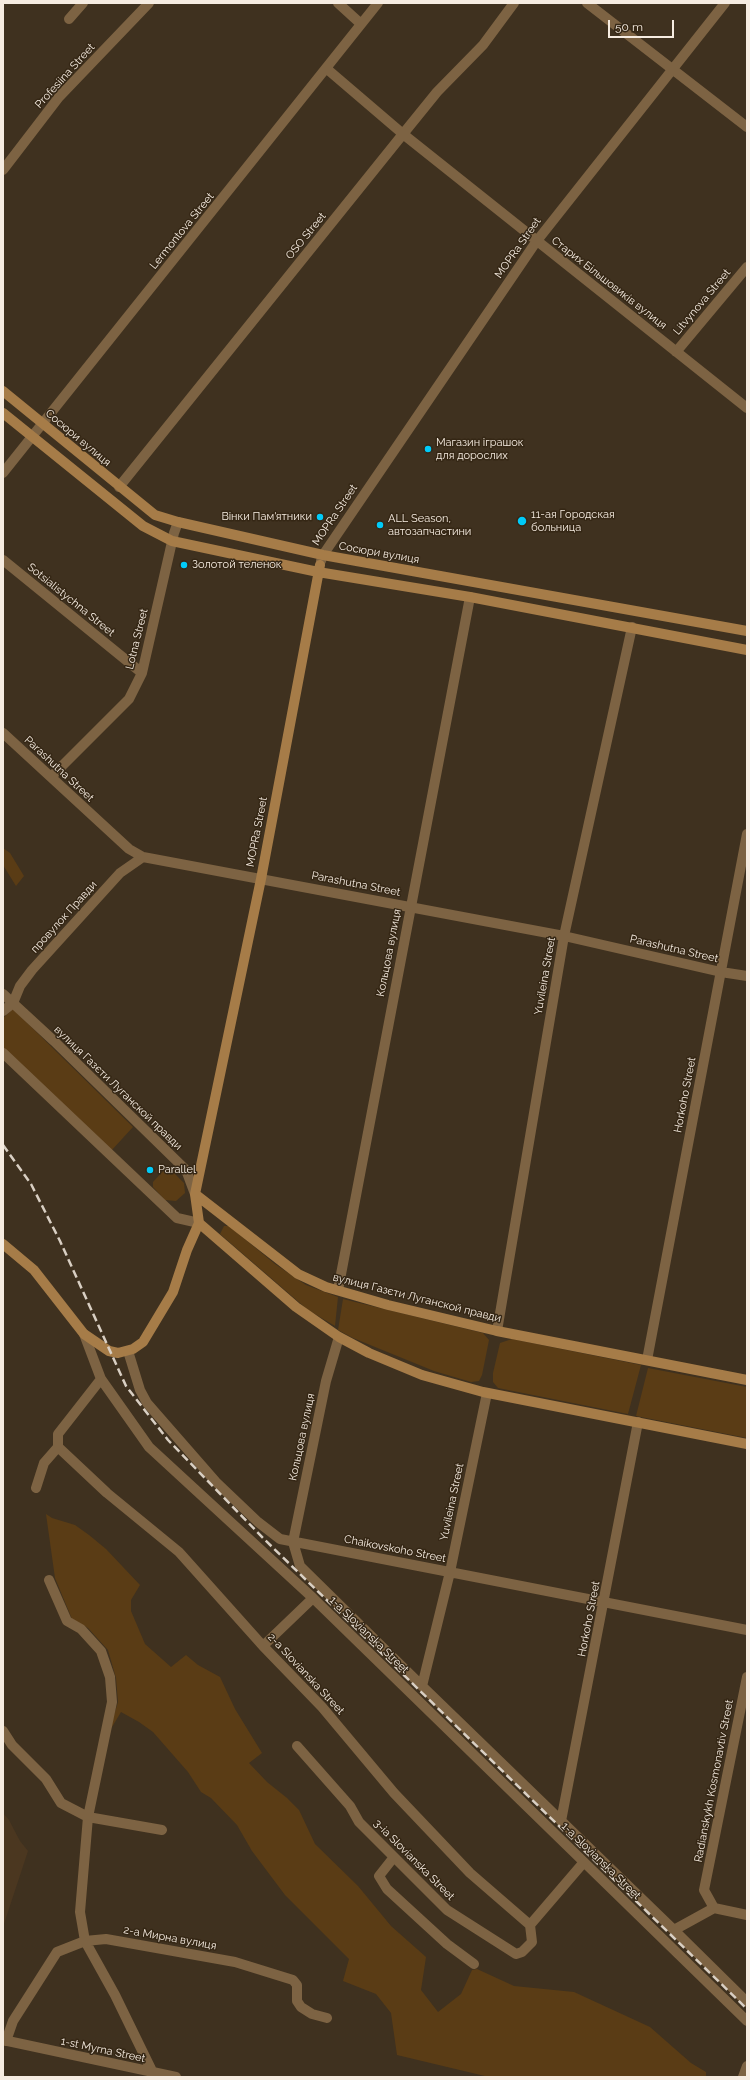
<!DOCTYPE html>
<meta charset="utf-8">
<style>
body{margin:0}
#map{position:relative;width:750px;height:2080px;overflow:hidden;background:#3f311f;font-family:Raleway,sans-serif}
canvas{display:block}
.frame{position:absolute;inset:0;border:4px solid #f6ece1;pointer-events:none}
.scale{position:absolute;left:608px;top:20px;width:66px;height:18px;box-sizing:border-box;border:2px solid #f6ece1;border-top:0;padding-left:5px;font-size:12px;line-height:14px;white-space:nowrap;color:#f6ece1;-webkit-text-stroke:3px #352715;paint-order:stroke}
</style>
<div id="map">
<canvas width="750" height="2080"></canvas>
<div class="frame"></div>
<div class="scale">50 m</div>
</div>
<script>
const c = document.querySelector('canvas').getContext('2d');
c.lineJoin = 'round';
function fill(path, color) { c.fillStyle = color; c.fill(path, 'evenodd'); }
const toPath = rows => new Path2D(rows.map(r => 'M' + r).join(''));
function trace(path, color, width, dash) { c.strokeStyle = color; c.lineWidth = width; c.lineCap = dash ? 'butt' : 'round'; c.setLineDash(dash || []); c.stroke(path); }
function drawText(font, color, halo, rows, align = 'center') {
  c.font = font + ' Raleway,sans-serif'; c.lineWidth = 3; c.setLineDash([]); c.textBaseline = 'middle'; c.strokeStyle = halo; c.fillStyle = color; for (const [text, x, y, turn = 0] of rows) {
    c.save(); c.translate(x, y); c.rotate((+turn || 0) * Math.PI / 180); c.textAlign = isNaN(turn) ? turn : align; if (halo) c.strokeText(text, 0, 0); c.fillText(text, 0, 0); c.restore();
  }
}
fill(toPath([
 [3,1813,9,1820,20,1841,28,1851,3,1927]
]), '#4b3720');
fill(toPath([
 [3,848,10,853,24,876,16,886,3,865],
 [13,1009,133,1127,111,1151,3,1048,3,1018],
 [164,1170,172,1171,184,1183,185,1193,176,1201,165,1200,153,1187,153,1182],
 [224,1226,229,1226,275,1264,306,1285,338,1297,335,1326,308,1310,220,1234],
 [343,1299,483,1333,489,1340,482,1375,479,1381,471,1382,434,1371,353,1338,338,1330],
 [512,1339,641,1365,628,1414,498,1388,493,1382,493,1373,500,1343],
 [648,1368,747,1387,747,1438,636,1416],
 [46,1514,52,1518,75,1525,89,1535,106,1549,140,1585,131,1600,131,1611,145,1644,171,1667,186,1655,198,1665,220,1677,235,1709,262,1753,249,1763,267,1782,287,1798,299,1810,315,1844,358,1886,391,1926,426,1957,421,1990,438,2012,461,1994,472,1970,477,1969,514,1986,574,1992,650,2027,691,2063,706,2072,706,2077,489,2077,397,2055,391,2013,376,1994,343,1981,349,1959,285,1895,252,1851,237,1825,211,1798,201,1792,188,1772,153,1732,139,1722,121,1712,109,1732,118,1702,116,1678,108,1650,88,1628,72,1619,55,1578]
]), '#5a3c15');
trace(toPath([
 [338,3,361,24],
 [587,3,747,127],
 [69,19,83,3],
 [327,69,403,134,747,408],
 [3,170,59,97,149,3],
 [676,352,747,267],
 [3,473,378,3],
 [119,487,403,134,437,92,483,45,514,3],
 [3,560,142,673],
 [321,561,323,555,536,242,725,3],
 [3,733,129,849,143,857,564,936,721,972,747,976],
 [51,777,129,699,142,673,174,533,178,522],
 [3,994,54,1041,186,1170,195,1194],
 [3,1011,13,1003,20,986,32,970,120,873,143,857],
 [3,1053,177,1218,199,1223],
 [338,1290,470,597],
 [497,1331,564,936,632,627],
 [84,1334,101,1379,149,1447,313,1598,747,2021],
 [339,1337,326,1381,293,1542,300,1566,422,1686,674,1930,714,1908],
 [128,1351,140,1390,147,1403,216,1482,258,1522,280,1539,747,1630],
 [647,1360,747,834],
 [58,1447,107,1493,179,1552,263,1646,322,1707,394,1793,470,1873,530,1925],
 [36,1488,44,1463,58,1447,58,1434,101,1379],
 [49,1580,67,1621,81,1629,101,1651,110,1677,112,1702,88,1817,80,1912,85,1941,115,1995,153,2073],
 [263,1646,313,1598],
 [422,1686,450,1572,487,1393],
 [3,1731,12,1745,46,1779,61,1803,88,1817,162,1830],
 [297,1746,350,1806,359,1822,447,1910,516,1954,522,1952,532,1942,530,1925,584,1862],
 [561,1821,638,1422],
 [394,1857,379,1876,387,1889,447,1944,474,1964],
 [714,1908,704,1890,747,1677],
 [714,1908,747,1915],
 [674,1930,747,2002],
 [3,2040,176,2077],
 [6,2041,13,2021,57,1952,85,1941,106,1939,235,1962,293,1980,297,1985,297,2001,301,2007,312,2014,327,2018],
 [743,2077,747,2066]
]), '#7d6343', 10);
trace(toPath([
 [3,391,155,515,178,522,323,555,747,631],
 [3,413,143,526,172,541,318,572,470,597,747,650],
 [195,1194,298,1274,326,1287,388,1305,497,1331,747,1380],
 [199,1223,296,1307,339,1337,369,1353,422,1375,483,1392,747,1444],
 [3,1244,34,1270,84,1334,109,1351,118,1353,133,1349,143,1342,173,1292,187,1250,199,1223,195,1194,261,879,320,565]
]), '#a67c48', 10);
trace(toPath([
 [3,1145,31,1184,60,1241,126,1386,168,1440,264,1539,747,2009]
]), '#d9cfc3', 2.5, [8, 4]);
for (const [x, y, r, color] of [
 [428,449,4,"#00cbf9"],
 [320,517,4,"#00cbf9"],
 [522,521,5,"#00cbf9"],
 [380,525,4,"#00cbf9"],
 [184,565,4,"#00cbf9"],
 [150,1170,4,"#00cbf9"]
]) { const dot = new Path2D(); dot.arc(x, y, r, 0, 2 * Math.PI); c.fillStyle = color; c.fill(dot); trace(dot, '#352715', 1.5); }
drawText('11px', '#f6ece1', '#352715', [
 ["Profesiina Street",65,76,-48],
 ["Lermontova Street",182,231,-51],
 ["OSO Street",306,236,-51],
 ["MOPRa Street",518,248,-55],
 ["Старих Більшовиків вулиця",609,283,38],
 ["Litvynova Street",702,302,-50],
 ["Сосюри вулиця",78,438,40],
 ["MOPRa Street",335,515,-56],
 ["Сосюри вулиця",379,553,10],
 ["Sotsialistychna Street",71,600,39],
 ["Lotna Street",137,639,-76],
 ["Parashutna Street",59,769,43],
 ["MOPRa Street",257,832,-79],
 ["Parashutna Street",356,884,11],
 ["провулок Правди",64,917,-48],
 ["Parashutna Street",674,949,13],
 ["Кольцова вулиця",389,953,-79],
 ["Yuvileina Street",545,976,-80],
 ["вулиця Газєти Луганской правди",118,1088,44],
 ["Horkoho Street",685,1095,-79],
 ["вулиця Газєти Луганской правди",417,1298,14],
 ["Кольцова вулиця",302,1437,-78],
 ["Yuvileina Street",452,1502,-78],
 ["Chaikovskoho Street",395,1549,11],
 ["Horkoho Street",589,1619,-79],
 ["1-a Slovianska Street",369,1635,44],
 ["2-a Slovianska Street",306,1674,47],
 ["Radianskykh Kosmonavtiv Street",714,1781,-79],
 ["3-ia Slovianska Street",414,1860,45],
 ["1-a Slovianska Street",601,1861,44],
 ["2-а Мирна вулиця",170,1938,10],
 ["1-st Myrna Street",103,2050,12]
]);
drawText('11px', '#f6ece1', '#352715', [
 ["Магазин іграшок",436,443],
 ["для дорослих",436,456],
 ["11-ая Городская",531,515],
 ["больница",531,528],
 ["Вінки Пам'ятники",312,517,"right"],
 ["ALL Season,",388,519],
 ["автозапчастини",388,532],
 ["Золотой теленок",192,565],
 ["Parallel",158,1170]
], 'left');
</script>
